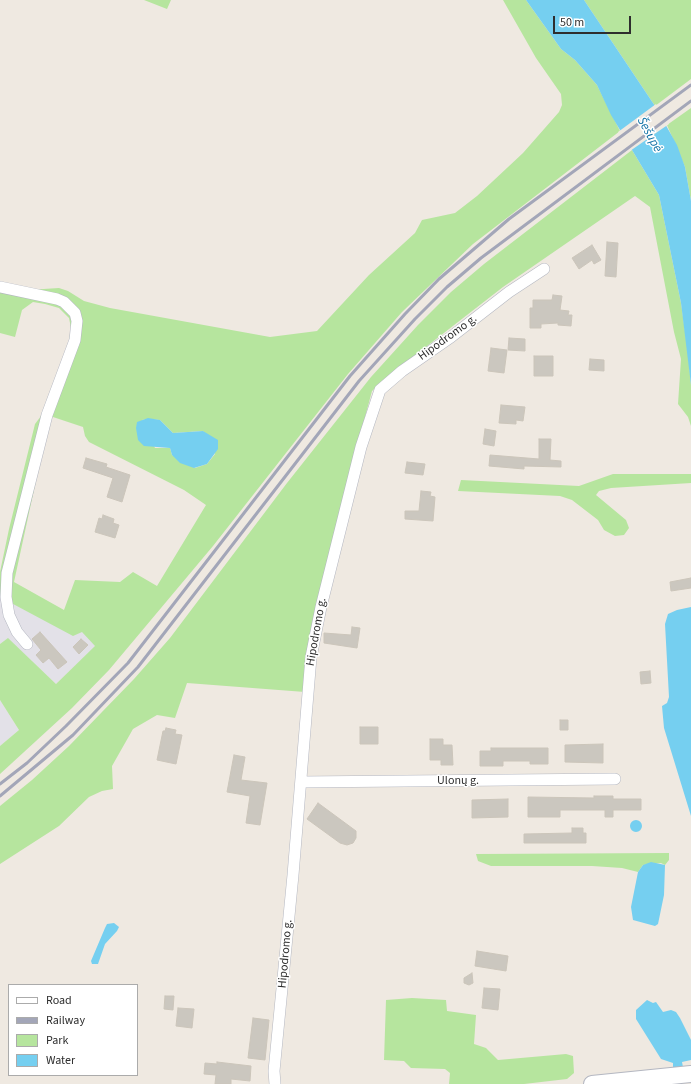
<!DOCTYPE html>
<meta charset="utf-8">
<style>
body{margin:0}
#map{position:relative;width:691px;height:1084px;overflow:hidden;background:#efe9e1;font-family:"Source Sans 3",sans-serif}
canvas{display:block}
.legend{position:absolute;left:8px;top:984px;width:130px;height:92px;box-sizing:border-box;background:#fff;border:1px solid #ababab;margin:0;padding:5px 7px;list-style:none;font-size:12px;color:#2e2e2e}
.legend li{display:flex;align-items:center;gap:8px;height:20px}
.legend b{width:20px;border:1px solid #ababab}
.scale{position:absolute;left:553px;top:16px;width:78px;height:18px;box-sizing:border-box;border:2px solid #2e2e2e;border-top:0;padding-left:5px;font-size:12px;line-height:14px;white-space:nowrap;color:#2e2e2e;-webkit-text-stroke:3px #fff;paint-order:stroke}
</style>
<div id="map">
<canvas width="691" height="1084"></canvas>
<ul class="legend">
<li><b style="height:5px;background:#fff"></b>Road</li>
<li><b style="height:5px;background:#a3a6b8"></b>Railway</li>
<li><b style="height:11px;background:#b6e59e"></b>Park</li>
<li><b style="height:11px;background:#75cff0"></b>Water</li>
</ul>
<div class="scale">50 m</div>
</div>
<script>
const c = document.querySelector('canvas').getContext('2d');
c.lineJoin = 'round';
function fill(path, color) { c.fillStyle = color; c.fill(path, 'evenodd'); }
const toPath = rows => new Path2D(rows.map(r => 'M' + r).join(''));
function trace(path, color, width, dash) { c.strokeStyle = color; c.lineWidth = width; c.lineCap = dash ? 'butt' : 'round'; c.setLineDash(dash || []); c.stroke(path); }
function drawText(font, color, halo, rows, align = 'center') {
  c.font = font + ' "Source Sans 3",sans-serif'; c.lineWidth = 3; c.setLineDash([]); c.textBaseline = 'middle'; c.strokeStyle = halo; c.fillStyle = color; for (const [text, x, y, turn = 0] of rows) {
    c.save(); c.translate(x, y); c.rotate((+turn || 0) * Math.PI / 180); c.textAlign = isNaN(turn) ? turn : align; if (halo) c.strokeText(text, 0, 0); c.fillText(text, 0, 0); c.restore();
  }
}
fill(toPath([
 [0,597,82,631,96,646,56,684,8,639,0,644],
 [0,700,19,730,0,746]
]), '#e3e1e8');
fill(toPath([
 [144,0,171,0,167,9],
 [503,0,526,0,561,49,575,60,597,85,620,131,473,244,402,312,348,374,213,546,109,670,72,708,0,774,0,746,19,730,0,700,0,644,8,638,56,684,95,646,82,632,73,636,0,597,0,572,9,529,35,424,41,416,69,343,71,328,69,318,59,308,45,304,33,302,22,310,15,337,0,333,0,283,28,290,59,288,68,291,84,301,110,308,270,337,317,331,369,275,415,233,422,220,455,213,477,196,523,153,559,112,562,105,561,94,536,58],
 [50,416,83,427,85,436,89,442,184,490,206,505,157,586,133,572,120,582,75,580,64,610,14,582],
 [148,419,160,420,173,433,203,431,215,454,207,464,195,468,172,455,170,448,155,448,142,420],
 [584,0,691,0,691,79,655,106],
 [691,108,691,201,685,167,667,125],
 [632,150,659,195,681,303,688,352,691,385,691,426,688,417,678,404,681,359,674,332,650,207,635,196,503,287,386,378,372,391,346,488,305,692,187,683,175,718,157,715,133,729,112,766,113,789,102,791,89,797,59,826,0,864,0,806,32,780,69,746,134,679,170,638,287,483,371,377,418,325,451,292,484,264],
 [613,474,691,474,691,483,611,488,599,491,596,495,626,520,629,528,624,535,615,536,604,530,598,520,572,500,560,496,458,491,461,480,579,486],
 [669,853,669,860,665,865,661,863,643,865,638,872,622,868,592,866,491,866,478,861,476,854],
 [412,998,446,1000,447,1011,476,1015,474,1044,486,1048,498,1060,566,1054,573,1056,574,1073,567,1079,524,1084,449,1084,450,1073,445,1069,411,1068,404,1061,384,1060,386,1000]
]), '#b6e59e');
fill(toPath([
 [526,0,584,0,655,106,677,145,685,167,691,201,691,385,681,303,659,195,611,115,597,85,575,60,561,49],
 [148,418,160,420,173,433,203,431,218,440,218,449,207,464,194,468,180,463,172,455,170,448,144,446,138,440,136,428,137,422],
 [691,607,691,816,664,728,662,706,667,703,669,697,665,624,668,614,677,610],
 '630 826a6 6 0 1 1 12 0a6 6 0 1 1-12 0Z',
 [651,862,665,865,664,895,658,924,655,926,633,920,631,907,638,872,643,865],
 [114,923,119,927,117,931,105,944,98,964,92,964,91,961,105,928,107,924],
 [647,1000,653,1003,656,1002,663,1012,671,1010,676,1012,680,1018,691,1040,691,1060,682,1062,683,1067,673,1067,673,1063,661,1059,636,1019,636,1010]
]), '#75cff0');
fill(toPath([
 [656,104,669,124,630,151,618,132]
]), '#efe9e1');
const building = toPath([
 [607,242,618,243,616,277,605,276,607,242],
 [592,245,601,260,594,264,592,260,579,269,572,258,592,245],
 [553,295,562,296,560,310,569,311,568,315,572,315,571,326,558,325,558,323,541,324,541,328,530,328,530,308,533,308,533,300,552,300,553,295],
 [509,338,525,339,525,351,508,350,509,338],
 [491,348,507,350,504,373,488,371,491,348],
 [534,356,553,356,553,376,534,376,534,356],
 [590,359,604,360,604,371,589,370,590,359],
 [501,405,525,407,523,421,516,420,516,424,499,423,501,405],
 [485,429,496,431,494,446,483,444,485,429],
 [539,439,551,439,550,460,561,461,561,467,524,466,524,469,489,466,490,455,539,459,539,439],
 [86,458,107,464,106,467,130,475,122,502,107,497,113,478,83,468,86,458],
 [407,462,425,464,423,475,405,473,407,462],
 [421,491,431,492,430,496,435,497,433,521,405,519,405,511,419,511,421,491],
 [103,515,114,519,113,523,119,525,115,538,95,532,99,518,102,519,103,515],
 [691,578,691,588,671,591,670,582,691,578],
 [352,627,360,628,357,648,324,643,324,633,351,635,352,627],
 [40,632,67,662,58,669,49,658,43,663,36,655,41,650,32,639,40,632],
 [81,639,88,645,79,654,73,647,81,639],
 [650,671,651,683,641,684,640,672,650,671],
 [560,720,568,720,568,730,560,730,560,720],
 [360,727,378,727,378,744,360,744,360,727],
 [166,728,176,730,175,734,182,735,176,764,157,760,163,731,165,731,166,728],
 [430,739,443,739,443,745,452,745,453,765,441,765,441,760,430,760,430,739],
 [603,744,603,763,565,762,565,745,603,744],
 [491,748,548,748,548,764,530,764,530,761,503,761,503,766,480,766,480,751,491,751,491,748],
 [234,755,245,757,241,780,267,783,260,825,246,823,250,796,227,792,234,755],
 [594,796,613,796,613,799,641,799,641,810,613,810,613,817,605,817,605,810,560,810,560,817,528,817,528,797,594,798,594,796],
 [508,799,508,817,472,818,472,800,508,799],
 [318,803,356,831,356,838,353,843,347,845,340,843,307,819,318,803],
 [572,828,583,828,583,833,586,833,586,843,524,843,524,834,572,833,572,828],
 [477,951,508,956,506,971,475,966,477,951],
 [472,973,473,983,469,985,464,983,464,978,472,973],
 [484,988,500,989,498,1010,482,1008,484,988],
 [165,996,174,996,173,1010,164,1009,165,996],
 [178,1008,194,1009,192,1028,176,1026,178,1008],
 [253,1018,269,1020,265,1060,248,1058,253,1018],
 [217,1062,251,1066,250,1081,231,1079,231,1084,215,1084,216,1075,204,1074,205,1063,217,1064,217,1062]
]);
fill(building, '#cbc7bf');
trace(building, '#cbc5ba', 1);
const street = toPath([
 [0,287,57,299,64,302,75,313,77,321,75,340,47,415,7,573,6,597,9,615,17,632,27,644],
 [301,782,615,779],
 [275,1084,274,1071,293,875,311,657,321,607,361,447,380,390,402,371,451,337,509,292,544,269]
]);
const secondary = toPath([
 [592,1084,691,1074]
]);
trace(street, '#b4b7c1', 12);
trace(secondary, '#b4b7c1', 18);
trace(street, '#fff', 11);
trace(secondary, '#fff', 16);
trace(toPath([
 [0,784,27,763,66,726,128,663,350,376,405,314,439,279,509,219,691,85],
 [0,796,73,735,138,667,359,381,415,319,447,287,481,258,691,101]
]), '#a3a6b8', 3);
drawText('12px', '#2e2e2e', '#fff', [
 ["Hipodromo g.",448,338,-36],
 ["Hipodromo g.",317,632,-80],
 ["Ulonų g.",458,781],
 ["Hipodromo g.",286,954,-85]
]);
drawText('italic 13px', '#0d6fa3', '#fff', [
 ["Šešupė",649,135,61]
]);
</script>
